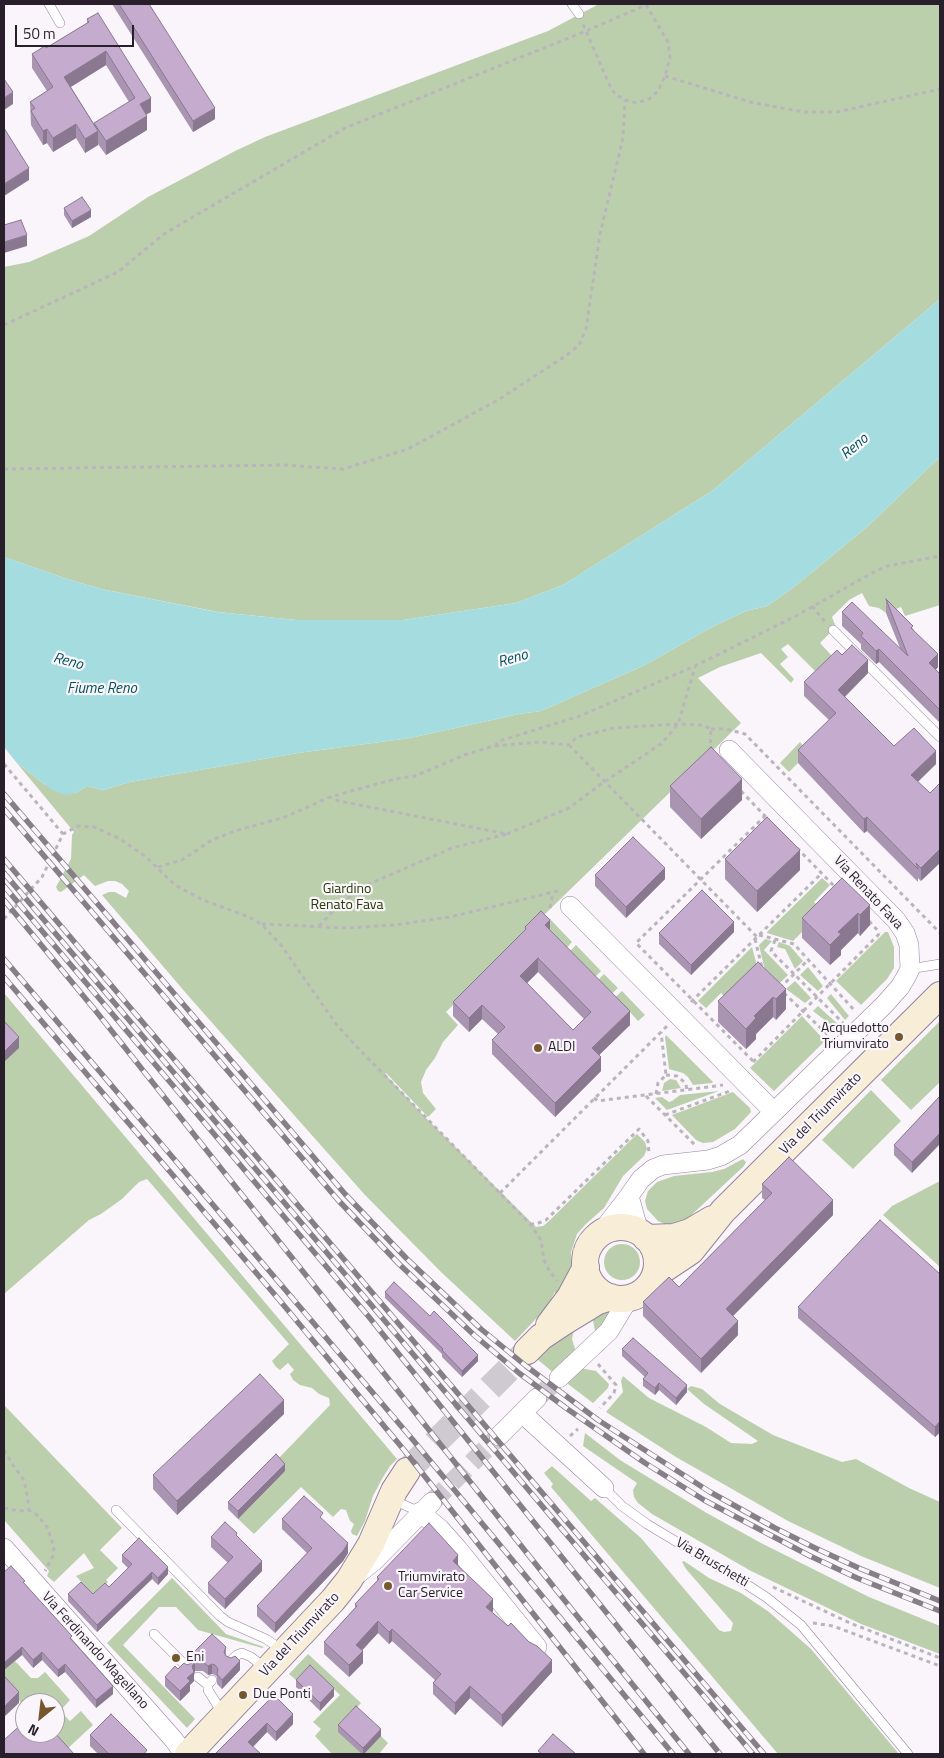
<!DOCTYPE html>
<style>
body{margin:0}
#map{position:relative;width:944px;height:1758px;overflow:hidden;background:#f9f5fb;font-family:"Titillium Web",sans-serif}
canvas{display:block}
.frame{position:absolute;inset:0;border:5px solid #281f2b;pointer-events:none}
.north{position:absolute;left:15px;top:1693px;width:50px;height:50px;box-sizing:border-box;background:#f9f5fb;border:1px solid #a59fa8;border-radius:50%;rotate:209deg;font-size:14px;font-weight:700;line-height:20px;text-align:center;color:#281f2b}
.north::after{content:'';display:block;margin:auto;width:18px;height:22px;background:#77572d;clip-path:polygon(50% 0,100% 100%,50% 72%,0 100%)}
.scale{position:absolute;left:15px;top:25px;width:119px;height:22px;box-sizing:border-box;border:2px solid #281f2b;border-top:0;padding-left:6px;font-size:15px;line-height:18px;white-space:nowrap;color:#281f2b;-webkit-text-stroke:4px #f9f5fb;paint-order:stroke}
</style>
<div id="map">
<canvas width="944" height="1758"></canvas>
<div class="frame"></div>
<div class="north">N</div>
<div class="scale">50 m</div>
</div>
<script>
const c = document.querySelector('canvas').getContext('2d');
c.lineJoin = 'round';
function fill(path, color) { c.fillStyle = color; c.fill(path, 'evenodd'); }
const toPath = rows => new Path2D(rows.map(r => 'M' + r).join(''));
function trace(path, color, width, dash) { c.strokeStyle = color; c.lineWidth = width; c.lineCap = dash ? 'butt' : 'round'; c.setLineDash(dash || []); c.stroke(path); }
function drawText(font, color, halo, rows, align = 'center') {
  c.font = font + ' "Titillium Web",sans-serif'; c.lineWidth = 4.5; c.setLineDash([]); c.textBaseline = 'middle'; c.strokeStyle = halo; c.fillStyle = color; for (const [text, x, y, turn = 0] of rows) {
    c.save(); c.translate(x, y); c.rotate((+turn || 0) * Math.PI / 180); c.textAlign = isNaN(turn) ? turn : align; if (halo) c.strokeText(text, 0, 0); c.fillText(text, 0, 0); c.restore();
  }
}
fill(toPath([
 [599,4,940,4,940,299,712,491,563,585,516,603,403,620,296,620,218,612,101,589,67,579,4,557,4,267,29,262,89,236,148,197,235,151,265,137,548,31],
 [940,457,940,605,905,616,901,607,886,613,879,608,869,606,862,593,849,600,832,617,836,627,820,643,832,656,824,673,846,695,843,699,788,644,781,649,788,657,780,664,794,679,791,683,761,653,720,667,698,678,741,723,502,956,446,1012,458,1025,443,1042,435,1058,426,1070,421,1082,423,1093,436,1109,428,1117,386,1073,385,1074,426,1118,536,1227,543,1226,548,1222,637,1134,645,1142,647,1149,644,1156,623,1176,604,1208,586,1224,577,1234,571,1252,571,1269,558,1295,555,1292,552,1297,550,1304,515,1341,441,1272,365,1195,191,999,102,895,109,892,115,892,126,898,129,891,122,884,115,881,108,881,95,886,84,875,61,892,58,891,56,887,71,859,72,835,74,832,16,762,44,784,76,793,87,786,103,790,130,782,298,753,410,738,519,714,541,711,645,665,712,627,746,611,767,606,794,587,867,527],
 [800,742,809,752,789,772,780,763],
 [822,878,830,885,814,902,823,911,793,941,767,933,767,932],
 [549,918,572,942,563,952,542,924],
 [885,932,888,932,894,947,894,968,887,979,861,1005,836,981],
 [765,939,772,941,764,950,788,975,780,983,765,971,759,945],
 [779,942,790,946,803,961,795,969,785,949,777,947],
 [576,945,601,971,591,981,566,955],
 [752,947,759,973,731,1003,721,993,706,1008,698,1001],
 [808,967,823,986,818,991,800,975],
 [604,974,618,988,608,997,594,984],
 [795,981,811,998,805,1003,786,989],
 [622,991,645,1015,638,1021,629,1011,611,1001],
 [4,993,397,1459,390,1466,382,1479,373,1496,365,1521,357,1536,352,1534,351,1531,354,1524,350,1521,346,1510,341,1509,333,1517,301,1487,254,1534,238,1519,285,1471,276,1461,330,1405,329,1398,319,1394,312,1388,300,1385,293,1380,290,1374,294,1370,288,1363,280,1370,276,1367,272,1361,289,1344,147,1179,139,1182,122,1199,101,1214,89,1220,4,1294],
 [831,994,849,1016,845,1020,827,998],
 [818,1006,840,1026,836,1029,813,1011],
 [802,1016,825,1041,774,1091,750,1068],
 [940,1021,940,1082,911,1110,881,1080],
 [666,1035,713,1082,712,1083,693,1085,688,1077,683,1073,669,1069,665,1037],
 [670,1079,676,1080,681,1088,662,1091,664,1083],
 [871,1090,901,1121,853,1169,822,1140],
 [719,1091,667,1110,655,1098,662,1097,669,1102,672,1101,680,1095],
 [733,1092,750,1108,751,1112,735,1129,713,1142,703,1143,696,1140,672,1115],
 [743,1159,746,1162,744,1166,685,1221,671,1224,665,1224,658,1221,647,1209,645,1201,648,1191,657,1182,674,1176,712,1172,724,1169],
 [940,1181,940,1267,883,1215,892,1206],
 '604 1262a18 18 0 1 1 36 0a18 18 0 1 1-36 0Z',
 [608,1311,611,1315,596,1332,595,1331,592,1315],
 [574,1330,572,1339,576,1352,555,1374,537,1359,554,1342],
 [580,1368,596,1371,609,1384,608,1388,593,1403,564,1381],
 [623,1376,649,1398,706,1427,731,1443,752,1444,758,1441,704,1404,687,1389,691,1386,702,1389,720,1404,773,1435,842,1462,856,1459,909,1488,940,1502,940,1588,861,1556,788,1521,676,1457,606,1412,623,1392,621,1381],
 [4,1405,122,1528,100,1550,118,1568,106,1580,108,1582,94,1596,76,1576,94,1568,84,1553,54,1582,47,1576,49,1571,4,1520],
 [585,1433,620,1460,705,1512,761,1543,869,1597,940,1626,940,1654,861,1624,751,1571,652,1514,638,1503,634,1497,633,1490,637,1483,583,1446],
 [552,1466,591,1501,595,1498,641,1538,719,1630,724,1632,731,1631,733,1623,686,1569,682,1562,684,1561,709,1578,741,1593,769,1612,811,1649,899,1754,778,1754,551,1487,553,1484,544,1473],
 [172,1578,226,1634,264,1647,262,1648,198,1630,176,1607,159,1607,123,1645,195,1719,187,1728,107,1643],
 [308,1654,361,1703,354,1711,362,1754,332,1754,315,1736,321,1729,313,1722,340,1695,310,1666,296,1680,289,1674],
 [15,1661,31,1678,38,1678,45,1672,70,1700,60,1711,70,1721,81,1711,93,1725,65,1751,55,1733,55,1703,25,1703,25,1707,4,1683,4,1668],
 [381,1736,388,1743,379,1754,364,1754]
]), '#bccfad');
fill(toPath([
 [940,299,940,457,867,527,794,587,767,606,746,611,712,627,645,665,541,711,519,714,410,738,298,753,130,782,103,790,87,786,76,793,66,795,54,791,44,784,16,762,4,747,4,557,67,579,101,589,217,612,296,620,403,620,516,603,563,585,712,491]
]), '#a5dce0');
trace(toPath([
 [537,1398,559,1378],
 [432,1502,499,1436]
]), '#cfcad1', 19, [19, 9]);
trace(toPath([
 [407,1471,527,1351]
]), '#cfcad1', 26, [26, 13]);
const service = toPath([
 [49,4,60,23],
 [572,4,579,14],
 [833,630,940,737],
 [910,969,940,964],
 [604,1488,622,1506,647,1524,735,1577,766,1597,801,1625,908,1754],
 [393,1500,420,1512],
 [116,1510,220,1616,228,1622,266,1639,282,1650],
 [154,1634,188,1668],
 [230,1661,237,1655,242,1653,251,1657,265,1668],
 [198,1677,208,1685],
 [212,1680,208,1685,208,1690,223,1714]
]);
const minor = toPath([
 [570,906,774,1112],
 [629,1196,639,1232],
 [599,1235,629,1196,641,1179,653,1169,663,1165,708,1160,721,1156,740,1145,884,1005,900,987,906,977,910,969,909,945,905,933,896,920,729,750],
 [559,1378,609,1331,629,1298],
 [522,1413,604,1488],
 [499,1436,537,1398],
 [420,1512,440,1529,457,1548,537,1647],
 [4,1548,174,1740,184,1754],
 [359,1573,374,1561,432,1502]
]);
const secondary = toPath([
 '585 1263a36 36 0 1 1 72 0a36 36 0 1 1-72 0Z',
 [646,1238,674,1237,690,1232,712,1219],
 [655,1275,691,1251,723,1211,940,995],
 [549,1325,570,1297,586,1267],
 [527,1351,541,1337,562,1323,598,1301,611,1297],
 [188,1754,333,1600,349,1580,371,1544,394,1491,407,1471]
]);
trace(service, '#96829e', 10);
trace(minor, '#96829e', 20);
trace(secondary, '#96829e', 28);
trace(toPath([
 [665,76,750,102,804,112,837,112,940,89],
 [4,325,118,272,164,234,345,128,586,31,646,5,668,42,670,58,665,76,658,91,649,99,637,103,625,100,615,94,610,86,586,31,583,24],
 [4,469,283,465,343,469,408,449,498,400,567,355,579,345,586,329,600,234,623,138,625,100],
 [812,606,825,622],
 [711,729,726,729,745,734,940,933],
 [569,745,757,937],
 [495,746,499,741,580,716,695,666,796,616,872,573,887,566,940,556],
 [4,764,63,834],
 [741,791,765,816],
 [507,834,569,808,601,784,661,744,678,724,695,667],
 [797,848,836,888],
 [158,867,182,860,212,840,235,831,285,817,330,797,395,779,415,776,467,754,494,746,540,742,569,745,577,737,614,728,678,724,702,725,711,729,710,752],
 [550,908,553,892],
 [4,919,42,877,63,834,78,826,94,827,120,839,145,856,175,885,203,900,249,917,261,924,281,945,336,1024,357,1047,530,1224,541,1240,544,1260,549,1270,557,1281],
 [869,921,880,933],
 [262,924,347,928,395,925,450,917,562,890],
 [319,926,339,905,360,888,452,848,507,834,339,801,330,797],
 [759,935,794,944,855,1011],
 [755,939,762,968],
 [775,940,771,951,843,1023],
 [780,988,808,960],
 [784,993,830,1037],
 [691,1002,822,873],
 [753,1061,636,943,765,816,769,820],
 [753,1062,880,933],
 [666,1075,677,1076,682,1080,686,1084,687,1091],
 [656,1094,658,1083,666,1075,661,1032],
 [646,1096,695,1145],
 [594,1098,598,1101,723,1085],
 [665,1115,730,1091],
 [500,1193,667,1026],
 [530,1224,536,1224,546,1220,639,1129,648,1141,649,1153],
 [573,1252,582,1233],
 [598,1364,616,1385,614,1393,600,1408],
 [570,1436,578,1429],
 [4,1450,13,1465,23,1479,26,1488,29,1510],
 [4,1508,19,1511,29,1510,37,1515,47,1527,54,1547,53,1556,45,1571],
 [773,1587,850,1623,940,1658],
 [813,1623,833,1626,940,1666]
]), '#bab4bc', 3, [4, 4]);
trace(service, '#fff', 9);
trace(minor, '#fff', 19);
trace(secondary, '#f8eed7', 26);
const rail = toPath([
 [4,794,345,1194,406,1258,481,1329,526,1366,598,1420,710,1492,775,1528,815,1548,861,1569,940,1601],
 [4,809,338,1200,399,1264,474,1335,519,1373,566,1408,645,1463,704,1500,810,1556,857,1578,940,1611],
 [4,859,764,1754],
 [4,873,753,1754],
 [4,886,369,1317,720,1754],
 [4,900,95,1010,573,1611,689,1754],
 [4,959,413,1440,673,1754],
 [4,977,281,1302,404,1450,644,1754]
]);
trace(rail, '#867f88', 5.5);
trace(rail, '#f9f5fb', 4, [11]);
fill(toPath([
 [112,4,149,4,215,119,193,132],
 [87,19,151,112,146,114,147,130,106,155,98,144,98,145,85,153,76,138,53,152,47,143,43,145,31,125,30,102,47,91,32,68,32,54,46,48,87,23],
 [106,65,129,102,94,124,71,87],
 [64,208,91,217,72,228,64,215],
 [886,599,913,629,938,667,936,670,940,674,940,723,879,662,876,664,861,649,861,644,842,626,842,612,900,648,886,613],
 [842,655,868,673,845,697,894,746,936,764,918,782,930,793,921,881,918,878,918,882,867,831,864,833,798,763,798,750,829,720,804,696,804,682],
 [670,786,742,800,701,839,670,807],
 [725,859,800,870,757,912,725,879],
 [595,875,665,879,626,918,595,886],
 [842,878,870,925,860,936,858,933,841,950,841,955,830,965,802,938,802,918],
 [525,927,550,930,630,1025,599,1055,601,1071,555,1117,492,1054,492,1040,498,1034,482,1019,469,1032,453,1016,453,1002,525,931],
 [538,972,584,1019,573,1030,527,983],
 [734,932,691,975,659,944,659,933],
 [758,962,786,1009,776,1020,773,1017,756,1034,756,1039,746,1049,718,1022,718,1001],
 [940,1096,912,1173,894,1155,894,1145],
 [762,1184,833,1215,733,1316,738,1335,701,1373,643,1316,643,1302,679,1287,765,1200,762,1198],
 [940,1274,940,1432,935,1437,798,1318,798,1307],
 [385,1292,478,1361,462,1377,442,1357,442,1354,385,1298],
 [622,1349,687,1392,676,1405,659,1390,655,1395,643,1386,643,1379,645,1377,622,1356],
 [284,1414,177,1515,153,1489,153,1475],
 [285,1471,238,1519,228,1509,228,1502],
 [282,1519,323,1520,348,1553,343,1561,275,1633,257,1616,257,1606,307,1553,282,1529],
 [237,1536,262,1571,225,1609,208,1593,208,1583,228,1563,211,1547,211,1537],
 [122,1555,168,1574,158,1585,152,1579,97,1632,68,1601,68,1594,93,1594,109,1587,128,1568,122,1562],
 [458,1566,493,1611,492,1612,552,1672,502,1727,470,1698,455,1715,433,1694,433,1683,435,1680,392,1641,389,1644,378,1633,362,1650,363,1663,349,1677,324,1654,324,1642,355,1608,355,1604,377,1582,377,1577],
 [4,1572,25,1584,72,1640,113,1694,96,1708,65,1672,58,1677,42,1660,33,1668,22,1655,4,1670],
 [226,1647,226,1656,240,1670,222,1689,217,1684,217,1677,215,1675,212,1674,208,1675,203,1671,195,1671,194,1674,194,1681,190,1685,190,1691,180,1701,165,1686,165,1677,187,1665,192,1663,192,1654],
 [296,1680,334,1696,320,1711,296,1687],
 [274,1695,293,1724,276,1741,267,1732,253,1747,215,1754],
 [338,1725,381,1736,364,1754,362,1754,338,1732],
 [90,1735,147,1754,98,1754,90,1746]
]), '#a994b2');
fill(toPath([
 [106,51,106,65,64,91,64,77],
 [13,92,13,104,4,110,4,98],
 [151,98,151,112,140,118,140,104],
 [215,108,215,119,193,132,193,121],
 [147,116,147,130,106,155,106,141],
 [76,124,76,138,53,152,53,138],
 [47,129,47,143,43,145,43,131],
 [98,131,98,145,85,153,85,139],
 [29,168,29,180,4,196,4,184],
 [91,210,91,217,72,228,72,221],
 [27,235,27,246,4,253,4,242],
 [879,649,879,662,876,664,876,651],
 [938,654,938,667,929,676,929,663],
 [868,660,868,673,838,703,838,690],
 [936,751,936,764,911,788,911,775],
 [742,779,742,800,701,839,701,819],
 [867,817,867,831,864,833,864,819],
 [940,849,940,863,921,881,921,868],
 [800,850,800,870,757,912,757,891],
 [665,868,665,879,626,918,626,907],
 [870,905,870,925,860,936,860,915],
 [858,913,858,933,841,950,841,955,830,965,830,945,838,932],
 [550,920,550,934,545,925],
 [734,922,734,932,691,975,691,965],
 [538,958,538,972,520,990,520,976],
 [786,989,786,1009,776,1020,776,999],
 [773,997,773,1017,756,1034,756,1039,746,1049,746,1029,754,1016],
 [482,1005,482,1019,469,1032,469,1018],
 [630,1011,630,1025,592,1062,592,1048],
 [19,1037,19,1048,4,1062,4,1052],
 [601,1057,601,1071,555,1117,555,1103],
 [940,1133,940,1144,912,1173,912,1162],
 [833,1200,833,1215,726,1323,726,1309],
 [738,1321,738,1335,701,1373,701,1359],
 [478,1355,478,1361,462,1377,462,1371],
 [659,1383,659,1390,655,1395,655,1388],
 [687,1385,687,1392,676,1405,676,1398],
 [284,1400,284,1414,177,1515,177,1501],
 [940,1421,940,1432,935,1437,935,1427],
 [285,1464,285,1471,238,1519,238,1511],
 [348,1543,348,1553,343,1561,275,1633,275,1623],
 [458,1555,458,1567,453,1561],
 [262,1561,262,1571,225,1609,225,1599],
 [168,1567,168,1574,158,1585,158,1578],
 [152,1572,152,1579,97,1632,97,1625],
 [493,1599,493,1611,486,1619,486,1607],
 [378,1621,378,1633,356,1657,356,1645],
 [392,1629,392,1641,389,1644,389,1632],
 [22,1647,22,1655,4,1670,4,1663],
 [363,1651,363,1663,349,1677,349,1665],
 [42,1652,42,1660,33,1668,33,1660],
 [552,1660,552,1672,502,1727,502,1715],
 [240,1661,240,1670,222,1689,222,1680],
 [195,1662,195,1671,194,1674,194,1681,190,1685,190,1691,180,1701,180,1691,187,1678,192,1666],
 [65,1664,65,1672,58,1677,58,1670],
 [212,1664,212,1674,208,1675,208,1666],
 [113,1686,113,1694,96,1708,96,1700],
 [470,1686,470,1698,455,1715,455,1703],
 [334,1688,334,1696,320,1711,320,1703],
 [19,1692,19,1703,4,1717,4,1707],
 [293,1714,293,1724,276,1741,276,1732],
 [267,1723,267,1732,248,1752,248,1742],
 [381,1729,381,1736,364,1754,363,1754,363,1748]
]), '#8a7891');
const building = toPath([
 [119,4,149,4,215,108,193,121,119,4],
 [98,13,151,98,140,104,147,116,106,141,94,123,135,98,106,51,64,77,98,131,85,139,76,124,53,138,47,129,43,131,31,111,35,108,30,102,53,87,32,54,45,46,46,48,89,22,87,19,98,13],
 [4,79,13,92,4,98,4,79],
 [4,128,29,168,4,184,4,128],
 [82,197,91,210,72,221,64,208,82,197],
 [21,220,27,235,4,242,4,225,21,220],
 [886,599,913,626,911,628,938,654,929,663,940,674,940,710,879,649,876,651,861,636,863,633,842,612,852,602,908,656,886,599],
 [852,645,868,660,838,690,894,746,914,728,936,751,911,775,930,793,940,783,940,849,921,868,916,863,918,869,867,817,864,819,798,750,836,713,804,682,837,650,842,655,852,645],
 [711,747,742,779,701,819,670,786,711,747],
 [767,817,800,850,757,891,725,859,767,817],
 [633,837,665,868,626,907,595,875,633,837],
 [842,878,870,905,860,915,858,913,838,932,841,934,830,945,802,918,842,878],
 [702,890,734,922,691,965,659,933,702,890],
 [541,911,550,920,545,925,630,1011,592,1048,601,1057,555,1103,492,1040,505,1027,482,1005,469,1018,453,1002,526,929,525,927,541,911],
 [538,958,591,1012,573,1030,520,976,538,958],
 [758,962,786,989,776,999,773,997,754,1016,756,1018,746,1029,718,1001,758,962],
 [4,1021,19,1037,4,1052,4,1021],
 [940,1096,940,1133,912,1162,894,1145,940,1096],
 [789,1157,833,1200,726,1309,738,1321,701,1359,643,1302,669,1277,679,1287,772,1193,762,1184,789,1157],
 [880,1220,940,1274,940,1421,935,1427,798,1307,880,1220],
 [394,1282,430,1316,434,1311,478,1355,462,1371,442,1350,443,1349,385,1292,394,1282],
 [633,1338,687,1385,676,1398,659,1383,655,1388,643,1379,648,1373,622,1349,633,1338],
 [260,1374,284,1400,177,1501,153,1475,260,1374],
 [276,1454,285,1464,238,1511,228,1502,276,1454],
 [304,1496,323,1513,320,1517,348,1543,343,1551,275,1623,257,1606,312,1548,282,1519,304,1496],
 [225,1522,237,1533,236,1535,262,1561,225,1599,208,1583,233,1557,211,1537,225,1522],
 [429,1523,458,1555,453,1561,493,1599,486,1607,508,1626,511,1623,529,1642,537,1646,552,1660,502,1715,470,1686,455,1703,433,1683,441,1674,392,1629,389,1632,378,1621,356,1645,363,1651,349,1665,324,1642,357,1606,355,1604,379,1579,377,1577,429,1523],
 [139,1538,168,1567,158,1578,152,1572,97,1625,68,1594,81,1582,93,1594,105,1583,109,1587,132,1564,122,1555,139,1538],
 [11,1566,25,1581,23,1582,72,1636,70,1638,113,1686,96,1700,65,1664,58,1670,42,1652,33,1660,22,1647,4,1663,4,1572,11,1566],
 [212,1634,226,1647,224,1652,226,1656,231,1658,235,1656,240,1661,222,1680,217,1674,218,1669,215,1665,212,1664,208,1666,203,1662,195,1662,192,1666,194,1672,187,1678,190,1681,180,1691,165,1677,175,1666,178,1669,184,1663,187,1665,192,1663,194,1660,192,1654,212,1634],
 [310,1665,334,1688,320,1703,296,1680,310,1665],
 [4,1676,19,1692,4,1707,4,1676],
 [274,1695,293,1714,276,1732,267,1723,248,1742,261,1754,215,1754,274,1695],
 [356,1706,381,1729,363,1748,338,1725,356,1706],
 [111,1714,147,1750,144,1754,109,1754,90,1735,111,1714],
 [25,1721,25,1733,55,1733,74,1754,4,1754,4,1740,25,1721],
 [553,1734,576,1754,542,1754,538,1751,553,1734]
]);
fill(building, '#c5accf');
trace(building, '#8a7891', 1);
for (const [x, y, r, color] of [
 [899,1037,5,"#77572d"],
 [538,1048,5,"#77572d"],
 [388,1586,5,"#77572d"],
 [176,1658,5,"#77572d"],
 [243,1695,5,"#77572d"]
]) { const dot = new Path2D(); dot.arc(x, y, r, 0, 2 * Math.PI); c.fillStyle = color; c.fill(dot); trace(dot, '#f9f5fb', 2); }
drawText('14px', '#243c02', '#f9f5fb', [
 ["Giardino",347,890],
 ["Renato Fava",347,906]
]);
drawText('14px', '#281f2b', '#f9f5fb', [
 ["Via Renato Fava",868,893,47],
 ["Via del Triumvirato",821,1114,-45],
 ["Via Bruschetti",712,1563,31],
 ["Via del Triumvirato",300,1635,-47],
 ["Via Ferdinando Magellano",95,1651,48]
]);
drawText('14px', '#281f2b', '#f9f5fb', [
 ["Acquedotto",889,1029,"right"],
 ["Triumvirato",889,1045,"right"],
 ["ALDI",548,1048],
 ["Triumvirato",398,1578],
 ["Car Service",398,1594],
 ["Eni",186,1658],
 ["Due Ponti",253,1695]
], 'left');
drawText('italic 15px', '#005358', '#f9f5fb', [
 ["Reno",855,447,-40],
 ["Reno",513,659,-16],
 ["Reno",68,662,15],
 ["Fiume Reno",102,689]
]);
</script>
